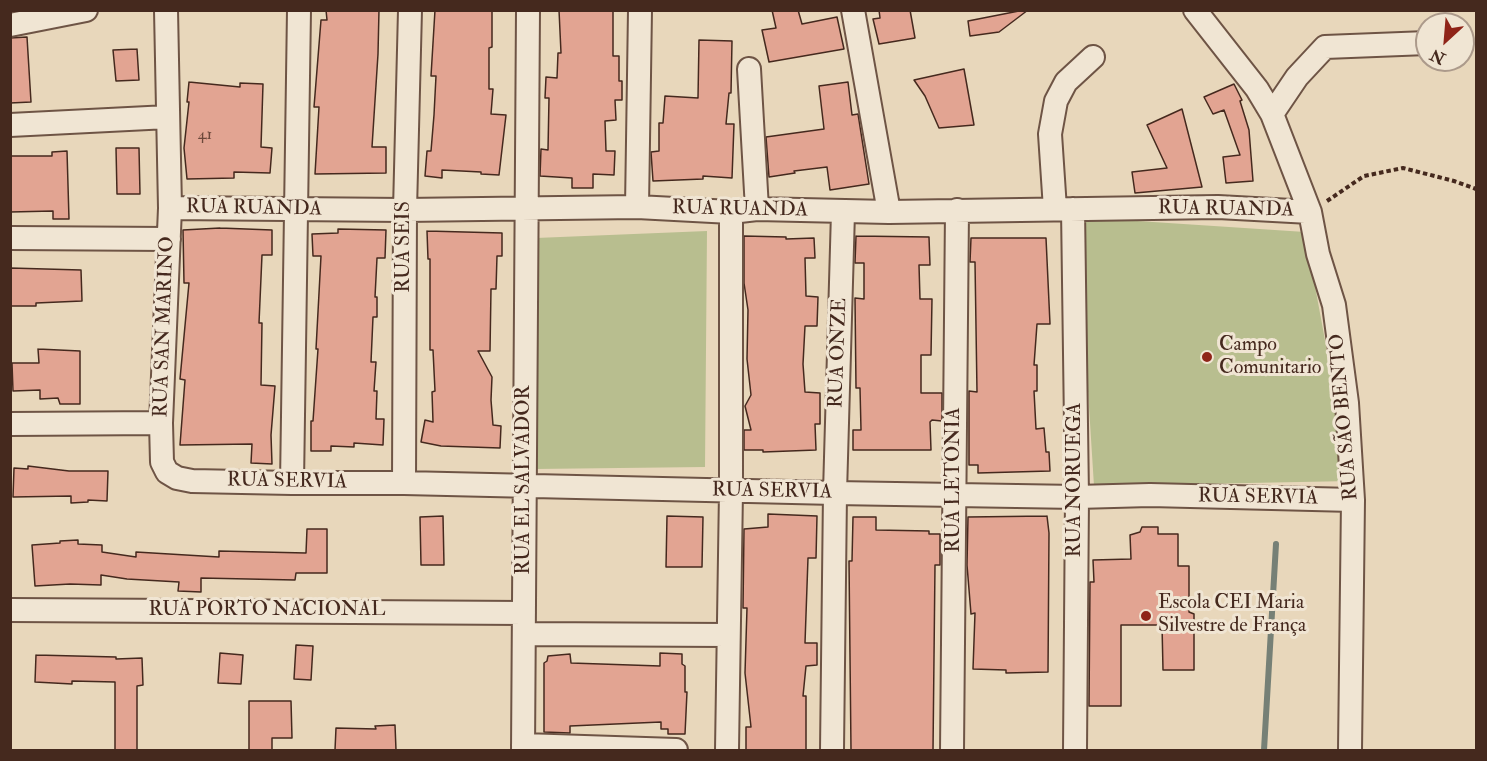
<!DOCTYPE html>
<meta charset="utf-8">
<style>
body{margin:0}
#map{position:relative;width:1487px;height:761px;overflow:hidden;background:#e8d7bb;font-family:"IM FELL Double Pica",serif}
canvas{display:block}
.frame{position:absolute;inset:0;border:12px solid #45291e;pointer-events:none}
.north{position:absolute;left:1415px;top:12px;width:60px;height:60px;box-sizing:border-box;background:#f0e5d3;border:2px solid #ac9a8b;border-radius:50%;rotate:206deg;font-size:16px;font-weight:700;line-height:24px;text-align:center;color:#45291e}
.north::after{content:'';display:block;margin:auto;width:21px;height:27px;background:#8f2418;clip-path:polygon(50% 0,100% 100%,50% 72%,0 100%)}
</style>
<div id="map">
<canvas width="1487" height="761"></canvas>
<div class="frame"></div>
<div class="north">N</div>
</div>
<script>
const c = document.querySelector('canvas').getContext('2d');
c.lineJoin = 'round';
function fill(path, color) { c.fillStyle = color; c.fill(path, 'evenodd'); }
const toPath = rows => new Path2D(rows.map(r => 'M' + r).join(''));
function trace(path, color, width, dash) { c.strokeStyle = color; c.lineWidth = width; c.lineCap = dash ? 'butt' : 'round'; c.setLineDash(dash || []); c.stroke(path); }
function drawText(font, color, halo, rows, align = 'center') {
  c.font = font + ' "IM FELL Double Pica",serif'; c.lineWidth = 6; c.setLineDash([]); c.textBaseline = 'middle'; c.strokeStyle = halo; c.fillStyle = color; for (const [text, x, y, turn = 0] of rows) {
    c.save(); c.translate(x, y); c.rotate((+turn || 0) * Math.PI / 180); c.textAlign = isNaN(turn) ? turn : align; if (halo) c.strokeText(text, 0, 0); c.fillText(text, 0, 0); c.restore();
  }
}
fill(toPath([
 [1077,217,1305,232,1351,481,1094,486],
 [707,231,705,467,534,469,536,238]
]), '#b8be8f');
trace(toPath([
 [1264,750,1276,544]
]), '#768076', 6);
const building = toPath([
 [326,10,379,10,378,54,372,147,386,147,386,173,315,174,319,107,314,107,321,20,327,20,326,10],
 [435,10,492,10,492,47,489,48,489,89,493,89,491,114,506,115,499,175,481,174,481,172,442,170,442,178,425,176,427,151,431,151,434,115,436,76,431,76,435,10],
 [559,10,613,10,613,56,619,56,619,81,622,81,622,100,615,100,616,120,605,121,606,151,615,151,614,175,593,174,593,188,572,188,572,178,540,176,541,149,548,150,549,98,545,98,546,77,557,78,558,53,561,53,559,10],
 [772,10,798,10,802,24,837,17,844,49,769,62,762,30,776,28,772,10],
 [879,10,910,10,915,38,879,44,873,19,880,18,879,10],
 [1024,10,1028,10,999,32,970,36,968,21,1024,10],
 [27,37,31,102,10,103,10,38,27,37],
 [699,40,732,41,731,93,729,93,726,124,734,124,732,178,703,176,703,179,653,181,651,152,659,151,659,123,663,123,665,96,698,98,699,40],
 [137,49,139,80,116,81,113,50,137,49],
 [964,69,974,125,939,128,925,96,914,80,964,69],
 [189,82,240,87,240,83,263,84,261,147,272,148,270,173,234,172,234,178,187,179,184,148,189,102,187,102,189,82],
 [848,82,852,115,858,114,869,184,830,190,827,167,794,171,795,173,769,177,766,137,824,129,819,86,848,82],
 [1234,84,1242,100,1240,101,1249,130,1253,181,1226,183,1223,157,1240,155,1224,110,1213,114,1204,97,1234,84],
 [1182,109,1202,187,1135,193,1132,172,1167,168,1147,125,1182,109],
 [116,148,139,148,140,194,117,194,116,148],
 [67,151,69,219,53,219,53,211,10,212,10,156,52,156,52,152,67,151],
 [220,228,272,230,272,255,262,255,259,323,262,323,261,385,275,386,271,435,272,464,251,463,252,444,180,445,185,380,180,379,189,283,184,283,183,230,220,228],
 [338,229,386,230,385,258,377,258,375,297,377,297,377,317,373,317,371,362,376,362,374,391,377,391,376,419,384,419,383,445,354,443,354,447,331,446,331,451,311,451,311,421,313,421,318,349,316,349,321,256,313,256,312,234,338,233,338,229],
 [427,231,502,233,502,256,497,256,496,289,491,289,490,351,478,351,492,377,491,400,493,425,501,426,500,448,441,446,421,442,425,420,433,422,432,392,435,391,433,350,430,350,430,259,428,259,427,231],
 [744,236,786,237,786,239,814,238,815,258,805,258,806,296,818,297,817,326,805,326,803,364,805,392,820,393,820,424,815,424,816,450,763,452,763,450,744,450,744,430,751,430,745,406,751,395,747,359,748,310,744,283,744,236],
 [856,236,929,237,930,265,919,265,920,299,932,299,931,355,921,355,921,393,942,393,942,421,932,420,930,422,931,450,853,450,853,430,861,430,860,388,856,388,855,298,864,299,864,263,855,263,856,236],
 [971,238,1046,238,1050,324,1037,324,1034,365,1037,365,1037,391,1034,391,1036,429,1044,428,1046,452,1049,452,1050,471,978,473,978,465,969,465,969,391,977,392,975,262,970,262,971,238],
 [10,268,81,270,82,301,36,303,36,306,10,306,10,268],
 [38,349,80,351,80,404,60,404,58,398,40,399,40,390,13,391,12,363,39,363,38,349],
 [28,466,69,471,108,471,107,501,88,500,88,502,71,503,71,496,13,497,14,468,28,469,28,466],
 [768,514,817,516,816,558,808,558,805,643,817,643,817,665,806,666,803,696,806,696,806,750,746,750,746,727,751,727,745,673,747,608,743,608,744,529,768,527,768,514],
 [443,516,444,565,421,565,420,517,443,516],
 [667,516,703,517,702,567,666,567,667,516],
 [1047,516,1049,533,1048,672,1006,673,1006,670,973,669,975,613,971,614,967,565,968,517,1047,516],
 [853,517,876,517,876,530,929,531,929,534,940,534,940,565,935,565,933,750,851,750,849,561,852,561,853,517],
 [1142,527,1158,527,1158,534,1178,534,1178,566,1189,566,1189,612,1194,614,1194,670,1163,670,1162,625,1121,625,1121,706,1089,706,1090,582,1094,582,1093,560,1131,559,1130,535,1140,532,1142,527],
 [307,529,327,529,327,573,296,573,295,580,201,578,201,592,178,591,179,582,127,579,101,575,101,585,70,584,35,586,32,545,60,543,60,541,78,540,78,544,102,545,102,552,136,557,136,552,219,557,219,551,306,553,307,529],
 [296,645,313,646,311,680,294,679,296,645],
 [220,653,243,655,241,684,218,683,220,653],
 [660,653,682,654,682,664,685,666,685,692,687,692,685,734,668,734,668,729,661,729,661,722,570,726,570,733,544,732,544,663,547,661,548,656,570,654,571,663,660,666,660,653],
 [36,655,116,657,116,659,142,658,143,685,137,686,137,750,115,750,115,682,72,681,72,684,35,682,36,655],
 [249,701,291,701,292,738,272,738,272,750,249,750,249,701],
 [395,725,396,750,335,750,336,728,376,729,375,726,395,725]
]);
fill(building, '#e2a492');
trace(building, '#45291e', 1.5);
const minor = toPath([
 [166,10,170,208,161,423,162,462,167,472,177,478,192,481,292,483,404,483,835,493,1077,497,1150,495,1353,500],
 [853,10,889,212],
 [1195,10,1257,89,1272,114,1310,212,1318,254,1334,305,1347,403,1353,500,1350,750],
 [10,25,86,10],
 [749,69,757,209],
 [1272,114,1297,77,1325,47,1427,43],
 [10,125,168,117],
 [637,207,640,10],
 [170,208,405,210,637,207,731,212,757,209,889,212,1218,207,1310,212],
 [1055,209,1050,134,1056,101,1066,82,1093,57],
 [1073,209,1077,497,1075,750],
 [10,238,169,239],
 [10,424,161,423],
 [292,483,299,10],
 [404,483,405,210,410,10],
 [10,610,524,613],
 [524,634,728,635],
 [523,745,676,750],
 [523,750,528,10],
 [727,750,731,491,731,212],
 [832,750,835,493,843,212],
 [952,750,957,210]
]);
trace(minor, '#6e5445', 26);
trace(toPath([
 [1327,201,1364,176,1403,168,1454,181,1476,189]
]), '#45291e', 4, [4.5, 3]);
trace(minor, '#f0e5d3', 22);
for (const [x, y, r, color] of [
 [1207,357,6,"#8f2418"],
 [1146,616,6,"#8f2418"]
]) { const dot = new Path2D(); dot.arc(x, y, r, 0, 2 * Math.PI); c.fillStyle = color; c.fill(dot); trace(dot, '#f0e5d3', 2); }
drawText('16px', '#6c483b', null, [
 ["41",205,136]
]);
drawText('20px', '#45291e', '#f0e5d3', [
 ["RUA RUANDA",254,209,1],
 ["RUA RUANDA",740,210,1],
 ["RUA RUANDA",1226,210,1],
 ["RUA SEIS",405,247,-90],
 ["RUA SAN MARINO",165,327,-88],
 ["RUA ONZE",839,353,-88],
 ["RUA SÃO BENTO",1345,417,-95],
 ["RUA EL SALVADOR",525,480,-90],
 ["RUA LETONIA",955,480,-90],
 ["RUA NORUEGA",1076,480,-90],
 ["RUA SERVIA",287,482,1],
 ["RUA SERVIA",772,492,1],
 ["RUA SERVIA",1258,498,1],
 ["RUA PORTO NACIONAL",267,611]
]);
drawText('20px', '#45291e', '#f0e5d3', [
 ["Campo",1219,346],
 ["Comunitario",1219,369],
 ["Escola CEI Maria",1158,604],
 ["Silvestre de França",1158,627]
], 'left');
</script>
